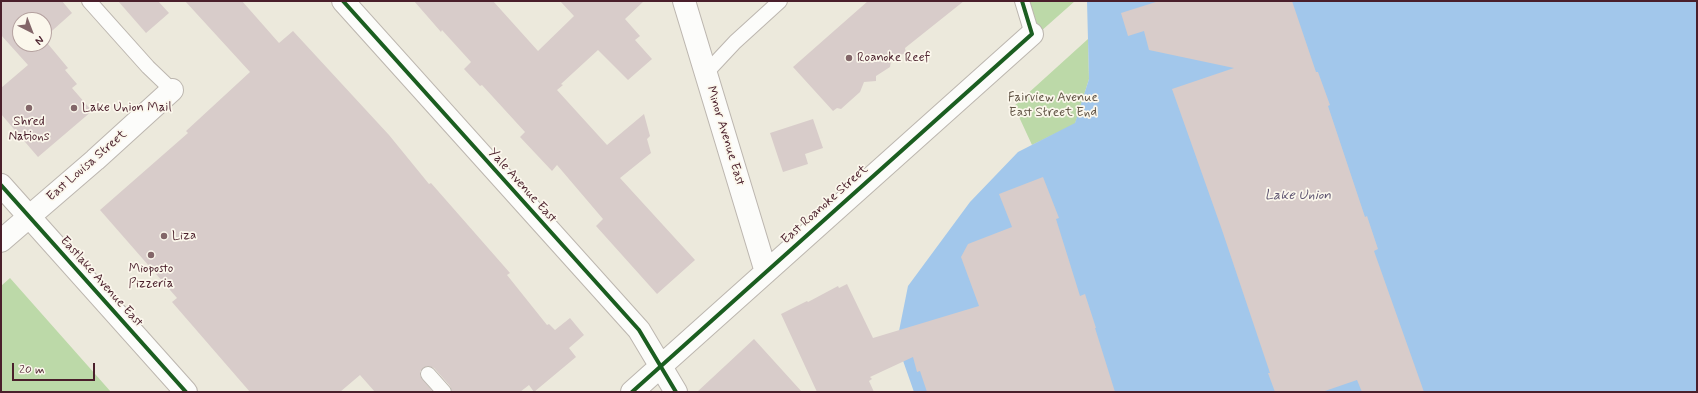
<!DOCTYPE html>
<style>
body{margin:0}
#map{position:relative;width:1698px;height:393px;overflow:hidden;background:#ece9dc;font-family:Mynerve,sans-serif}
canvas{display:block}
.frame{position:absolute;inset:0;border:2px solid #4a1f2b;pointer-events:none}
.north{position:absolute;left:12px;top:12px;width:40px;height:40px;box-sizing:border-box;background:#fbf7ec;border:1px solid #b4a19f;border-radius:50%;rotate:138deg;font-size:11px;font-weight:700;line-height:16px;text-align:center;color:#4a1f2b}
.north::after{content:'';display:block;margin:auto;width:14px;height:18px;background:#836669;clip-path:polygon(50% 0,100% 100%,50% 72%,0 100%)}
.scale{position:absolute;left:12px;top:363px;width:83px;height:18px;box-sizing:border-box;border:2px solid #4a1f2b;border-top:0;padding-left:5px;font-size:12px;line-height:14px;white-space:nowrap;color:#4a1f2b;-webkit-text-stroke:3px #fbf7ec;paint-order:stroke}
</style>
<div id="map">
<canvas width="1698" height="393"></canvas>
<div class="frame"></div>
<div class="north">N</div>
<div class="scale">20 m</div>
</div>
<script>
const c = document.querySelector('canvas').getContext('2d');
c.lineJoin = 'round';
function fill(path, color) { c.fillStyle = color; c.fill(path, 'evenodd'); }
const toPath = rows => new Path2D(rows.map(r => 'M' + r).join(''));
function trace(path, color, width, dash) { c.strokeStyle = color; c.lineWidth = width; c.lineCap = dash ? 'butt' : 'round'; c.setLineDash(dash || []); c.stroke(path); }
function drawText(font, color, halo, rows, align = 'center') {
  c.font = font + ' Mynerve,sans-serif'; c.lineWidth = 3.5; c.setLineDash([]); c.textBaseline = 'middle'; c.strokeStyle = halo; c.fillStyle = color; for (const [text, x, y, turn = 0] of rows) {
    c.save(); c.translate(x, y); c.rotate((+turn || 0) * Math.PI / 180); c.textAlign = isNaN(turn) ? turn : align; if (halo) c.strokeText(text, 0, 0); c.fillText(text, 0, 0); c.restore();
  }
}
fill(toPath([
 [1028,1,1075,1,1040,32,1037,29],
 [1088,39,1089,79,1075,124,1032,145,1014,106],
 [10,278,111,392,1,392,1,286]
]), '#bcd9a8');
fill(toPath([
 [1087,1,1697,1,1697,392,914,392,901,355,899,331,908,286,970,202,1018,152,1075,123,1089,79]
]), '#a2c7eb');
fill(toPath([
 [1,1,62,1,72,13,44,38,44,20,20,20,20,44,48,44,68,68,65,70,77,84,72,88,92,111,38,157,1,114,1,88,28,65,1,35],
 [118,1,158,1,169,13,146,33],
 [185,1,242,1,279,43,293,31,389,135,429,184,431,183,510,273,507,275,547,325,549,324,555,330,570,318,584,335,569,348,576,357,534,392,529,385,520,392,452,392,450,386,434,368,427,366,420,371,420,376,433,392,375,392,360,375,340,392,250,392,172,302,177,298,100,210,188,133,186,131,250,72],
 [414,1,493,1,538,51,574,16,560,1,644,1,625,19,640,36,635,40,652,59,628,80,598,50,561,84,563,85,557,90,607,145,644,114,650,136,647,139,651,153,620,178,695,260,657,294,596,226,603,219,557,165,552,171,520,137,525,132,482,85,480,86,464,69,471,62,442,30,441,32],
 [868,1,964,1,905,48,906,54,892,55,890,67,876,76,876,81,864,82,860,92,841,109,837,108,833,111,793,67],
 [1159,1,1292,1,1316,72,1318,72,1330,105,1328,106,1365,217,1367,216,1378,249,1374,251,1424,392,1362,392,1357,380,1322,392,1275,392,1268,373,1270,373,1222,230,1172,89,1234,68,1149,50,1144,31,1128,36,1121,13],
 [813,119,823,148,805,154,808,164,783,172,770,133],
 [1043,177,1059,218,1056,219,1080,296,1085,294,1096,328,1095,328,1115,392,927,392,920,371,917,372,913,357,870,377,872,379,869,381,874,392,817,392,781,314,807,301,808,302,838,286,839,288,847,284,873,338,979,306,961,257,968,244,1012,227,999,194],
 [754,339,802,392,697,392]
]), '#d8ccca');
const service = toPath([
 [89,1,148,67,172,90],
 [1022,1,1032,34],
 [706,73,735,42,780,1],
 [428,374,444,392]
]);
const minor = toPath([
 [343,1,639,330,676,392],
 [684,1,766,272],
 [1,241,95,160,172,90],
 [632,392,1032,34]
]);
const secondary = toPath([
 [1,185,186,392]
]);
trace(service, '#bcb6af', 16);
trace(minor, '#bcb6af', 24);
trace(secondary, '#bcb6af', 24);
trace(service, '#fcfcfa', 14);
trace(minor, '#fcfcfa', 22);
trace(secondary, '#fcfcfa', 22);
trace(toPath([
 [343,1,639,330,676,392],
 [1,185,186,392],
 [632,392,1032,34,1022,1]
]), '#1b5e20', 4);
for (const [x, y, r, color] of [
 [849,58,4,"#836669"],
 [29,108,4,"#836669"],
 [74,108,4,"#836669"],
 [164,236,4,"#836669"],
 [151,255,4,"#836669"]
]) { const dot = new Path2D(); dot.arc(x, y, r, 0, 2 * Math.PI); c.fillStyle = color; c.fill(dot); trace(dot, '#fbf7ec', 1.5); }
drawText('13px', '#4a1f2b', '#fbf7ec', [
 ["Roanoke Reef",857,58],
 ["Lake Union Mail",82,108],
 ["Shred",29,122,"center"],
 ["Nations",29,137,"center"],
 ["Liza",172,236],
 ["Mioposto",151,269,"center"],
 ["Pizzeria",151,284,"center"]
], 'left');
drawText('13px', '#605344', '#fbf7ec', [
 ["Fairview Avenue",1053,98],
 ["East Street End",1053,113]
]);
drawText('13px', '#4a1f2b', '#fbf7ec', [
 ["Minor Avenue East",725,136,73],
 ["East Louisa Street",87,166,-41],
 ["Yale Avenue East",522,186,48],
 ["East Roanoke Street",825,205,-42],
 ["Eastlake Avenue East",101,282,48]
]);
drawText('italic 14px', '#5e5571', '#fbf7ec', [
 ["Lake Union",1298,196]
]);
</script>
